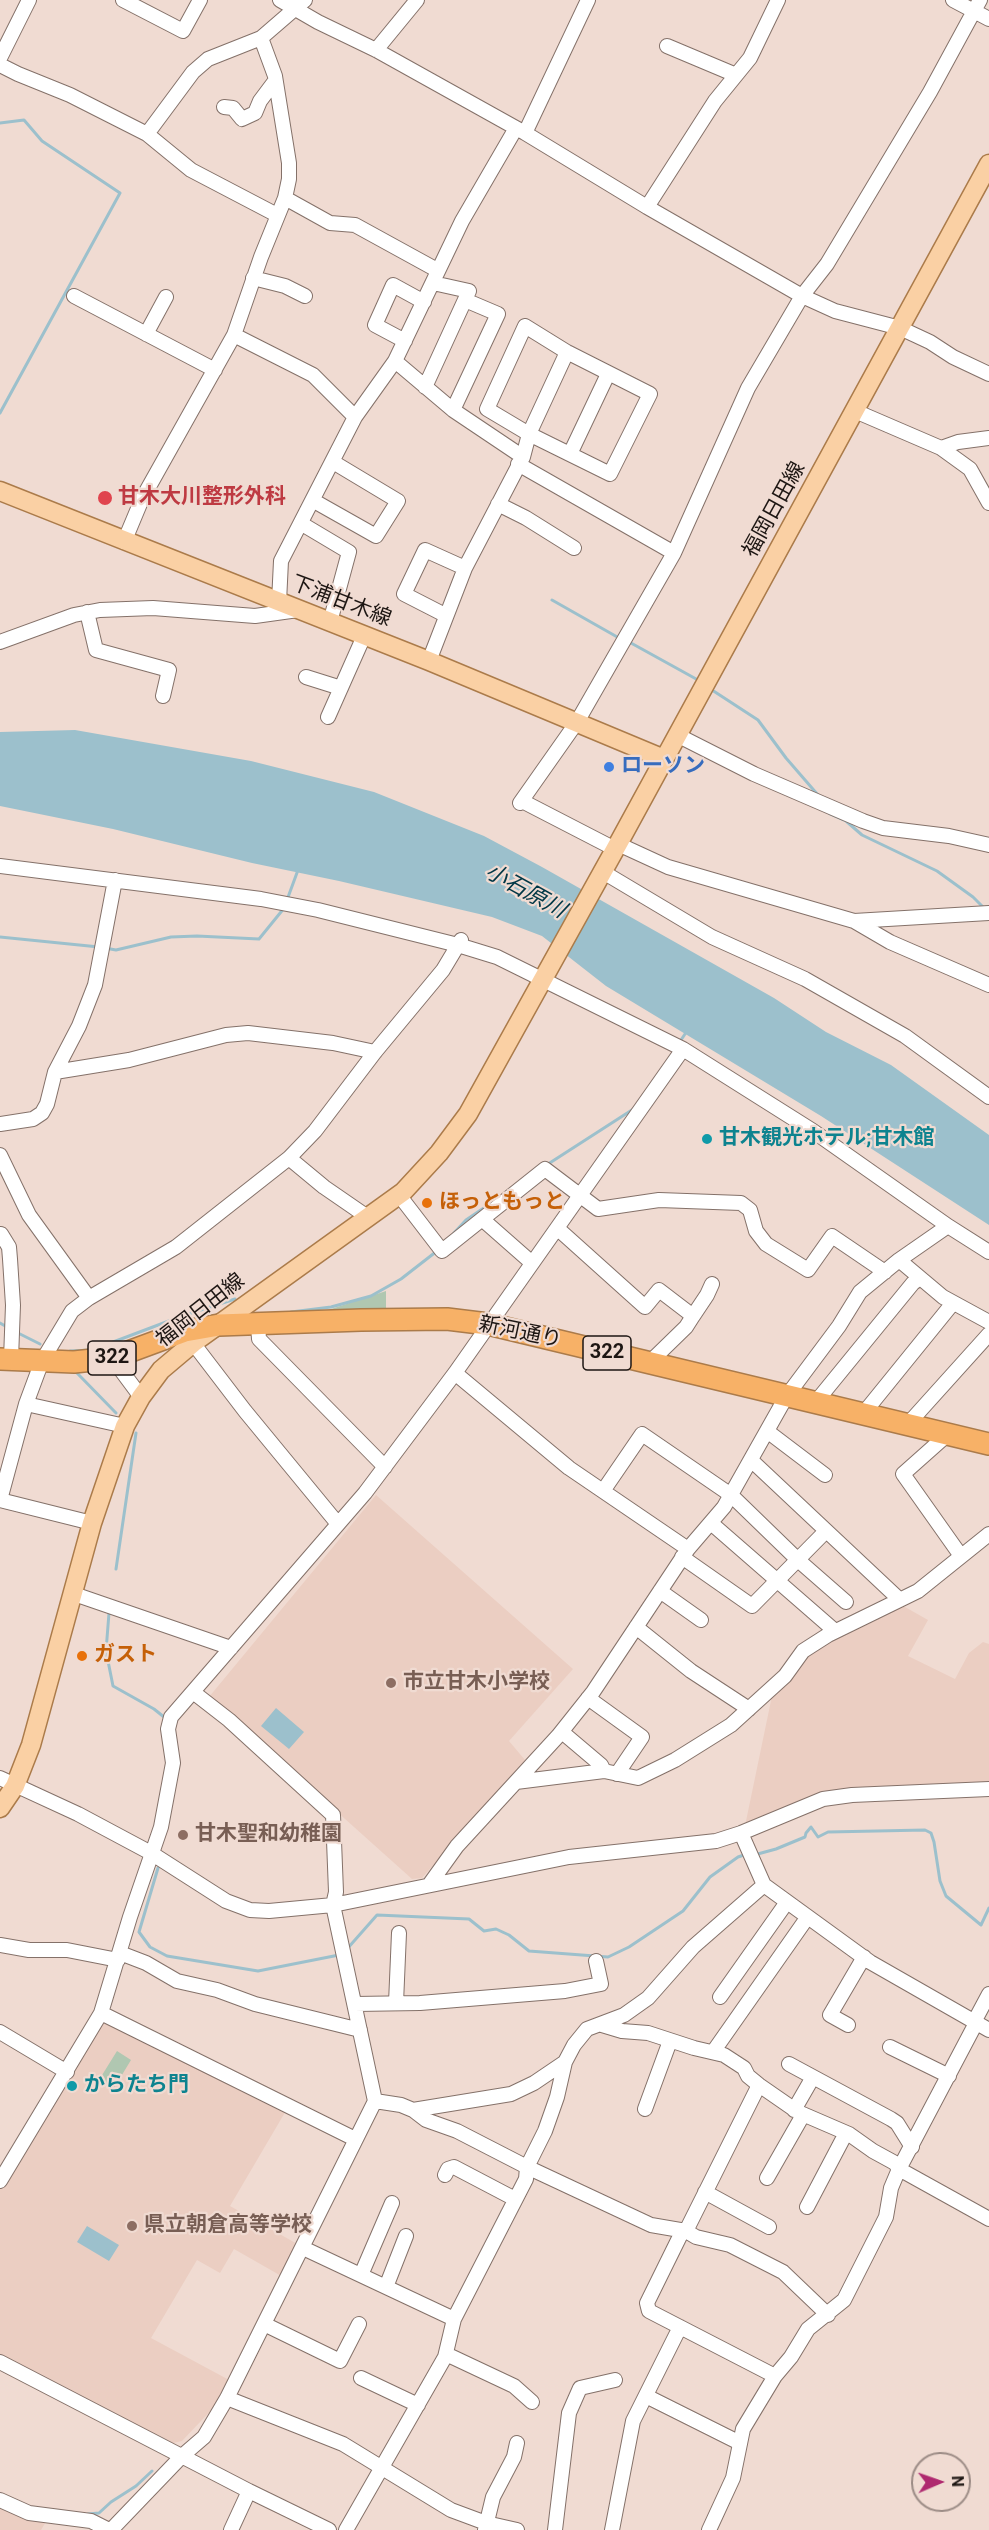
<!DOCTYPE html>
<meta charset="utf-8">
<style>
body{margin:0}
#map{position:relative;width:989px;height:2530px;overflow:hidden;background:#f0dbd2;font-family:Roboto,sans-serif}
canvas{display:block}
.north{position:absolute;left:911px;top:2452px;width:60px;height:60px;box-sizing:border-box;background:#f0dbd2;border:2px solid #9c8c86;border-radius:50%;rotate:88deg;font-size:16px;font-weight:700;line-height:24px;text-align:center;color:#1d1613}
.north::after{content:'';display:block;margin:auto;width:21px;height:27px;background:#af296f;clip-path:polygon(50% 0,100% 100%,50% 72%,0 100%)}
</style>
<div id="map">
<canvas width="989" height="2530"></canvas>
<div class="north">N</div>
</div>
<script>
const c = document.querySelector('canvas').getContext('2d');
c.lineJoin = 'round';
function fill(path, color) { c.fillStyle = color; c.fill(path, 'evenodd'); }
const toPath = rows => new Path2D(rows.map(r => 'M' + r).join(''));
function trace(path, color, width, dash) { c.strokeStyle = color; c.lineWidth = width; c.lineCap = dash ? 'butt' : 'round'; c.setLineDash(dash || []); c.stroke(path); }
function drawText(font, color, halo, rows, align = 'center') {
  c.font = font + ' Roboto,"Noto Sans JP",sans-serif'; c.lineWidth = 4.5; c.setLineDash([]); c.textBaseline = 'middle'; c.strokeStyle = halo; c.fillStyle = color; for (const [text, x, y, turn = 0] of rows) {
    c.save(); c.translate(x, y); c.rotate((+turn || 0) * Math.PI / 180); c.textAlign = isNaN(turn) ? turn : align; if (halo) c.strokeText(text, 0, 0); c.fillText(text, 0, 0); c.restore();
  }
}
fill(toPath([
 [376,1495,573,1669,509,1741,525,1760,422,1878,412,1879,209,1697],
 [890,1607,905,1607,928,1620,908,1656,955,1679,969,1653,983,1642,989,1644,989,1784,884,1787,745,1826,773,1691,806,1653],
 [104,2017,287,2109,230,2206,299,2245,283,2277,234,2249,220,2273,197,2260,151,2338,231,2381,220,2401,182,2441,173,2443,156,2434,154,2437,0,2358,0,2186],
 [0,2504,47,2520,41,2530,0,2530]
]), '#ebcec2');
fill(toPath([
 [386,1291,386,1310,330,1313,328,1310],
 [117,2051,131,2060,114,2088,99,2080]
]), '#b0c7b1');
fill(toPath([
 [75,730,251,761,374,792,484,836,542,867,774,998,826,1032,891,1065,989,1135,989,1225,821,1116,606,986,542,936,492,917,339,881,252,863,113,829,0,806,0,732],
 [276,1708,304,1732,289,1749,261,1726],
 [87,2226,119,2245,109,2261,77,2242]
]), '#9cc0cc');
trace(toPath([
 [0,123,24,120,42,141,120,193,0,413],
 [552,600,619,638],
 [631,643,698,680],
 [712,690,758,720,786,758,818,795],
 [830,814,846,821,862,835,937,871,973,897,985,909],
 [287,900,298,870],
 [0,937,99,947],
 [105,948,116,950,171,937,197,936,259,939,285,907],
 [679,1043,687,1031],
 [545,1166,635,1108],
 [454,1233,466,1220,500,1197],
 [291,1312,331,1307,371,1296,401,1279,437,1251],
 [0,1323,7,1327],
 [18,1333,40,1344],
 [70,1351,92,1350,182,1316,235,1299],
 [77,1373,116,1413],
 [116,1569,136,1433],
 [109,1613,106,1651,113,1686,154,1709,164,1717],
 [754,1855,776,1849,805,1837,806,1833,811,1827,818,1837,828,1832,925,1830,931,1833,934,1842,940,1881,946,1896,981,1925,989,1908],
 [158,1868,139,1932,150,1947,167,1956,258,1971,339,1955],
 [347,1949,377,1915,469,1919,484,1931,496,1929,509,1935,529,1951,608,1957,629,1947,683,1911,710,1877,738,1857,747,1854],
 [88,2514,99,2513,111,2502,136,2486,152,2471]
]), '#9cc0cc', 3);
const minor = toPath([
 [123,0,183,31,200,0],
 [280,0,318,22,376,50,525,133,588,0],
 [953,0,989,19],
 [667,46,736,75],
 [376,50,417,0],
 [0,58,29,0],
 [0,65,18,74,70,95,147,134,191,170,277,215],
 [224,107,233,108,242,119,255,113,260,101,275,81],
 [525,133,647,207,802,296,835,311,900,328,930,342,953,357,989,374],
 [147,134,193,72,208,59,261,38],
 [285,198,330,223,355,225,437,270],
 [647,207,715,101,750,58,778,0],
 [253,278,285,286,305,296],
 [74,296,215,370],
 [525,326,567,352,650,394,610,474,529,434,487,409,525,326],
 [146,334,166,297],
 [234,335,313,375,355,417],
 [405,341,375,325,393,285,424,302],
 [395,361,453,410,523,457],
 [425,387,469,291,433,283],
 [453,410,498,314,465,300],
 [855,411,941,448,970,469,989,503],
 [941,448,958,442,989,438],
 [570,454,608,374],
 [518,464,674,553],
 [314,501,376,536,398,501,333,462],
 [498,504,526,518,574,548],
 [302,524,349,552,330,622],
 [124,542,142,499,234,335,261,257,285,198,289,179,289,163,275,76,261,38,305,0],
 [279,602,281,561,355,417,395,361,462,221,516,128],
 [87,612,96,650,169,670,163,696],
 [445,615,404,594,425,550,465,568],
 [0,642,74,615,100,610,153,608,255,616,298,610],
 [429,661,465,568,523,457,529,434,567,352],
 [306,677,341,688],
 [328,717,364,636],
 [677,735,754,774,863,821,883,828,949,836,989,845],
 [522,801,615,849],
 [520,803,577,722,674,553,748,388,802,296,827,264,930,92,980,0],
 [618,844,668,867,854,921,890,942,989,985],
 [0,866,261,899,318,910,458,945,497,957,683,1049,813,1131,948,1226,989,1252],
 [603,872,712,937,805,979,905,1036,989,1097],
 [854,921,989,913],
 [55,1072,129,1060,226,1035,248,1033,333,1043,375,1052],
 [0,1124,33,1119,42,1113,47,1104,55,1072,79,1026,95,985,115,880],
 [0,1155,29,1215,89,1298],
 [289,1158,324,1187,369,1218],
 [399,1195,442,1251,545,1169,598,1209,659,1200,741,1203,750,1210,756,1231,766,1244,808,1270,832,1236,885,1272],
 [482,1219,532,1263],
 [557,1228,645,1307,659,1290,693,1316,686,1327,649,1363],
 [1,1234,9,1247,10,1259,13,1305,11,1359],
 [899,1260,948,1226],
 [693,1316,707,1295,712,1284],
 [258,1325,259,1339,385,1467],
 [193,1343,245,1411,338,1524],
 [112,1358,141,1397],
 [455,1373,569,1468,688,1549],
 [815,1403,913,1283,919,1279],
 [26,1404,125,1426],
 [863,1414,953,1303],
 [908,1424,989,1334],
 [767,1431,825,1475],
 [948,1434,903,1474,961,1556],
 [751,1460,900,1600],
 [603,1491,642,1434,731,1495,798,1560,846,1602],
 [0,1500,26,1404,42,1361,72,1311,89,1298,176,1247,289,1158,315,1131,375,1052,443,970,461,940],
 [0,1500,92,1523],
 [711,1523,835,1631],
 [682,1557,752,1606,826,1531],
 [660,1591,701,1620],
 [74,1594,231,1648],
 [636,1627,691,1671,749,1709],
 [588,1698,642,1737,617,1774],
 [562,1732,601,1765,604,1771],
 [0,1778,78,1814,151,1853,226,1901,250,1910,269,1911,333,1905,569,1857,716,1841,741,1833,823,1799,852,1795,989,1789],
 [516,1782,604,1771,638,1778,675,1760,731,1725,785,1676,803,1651,828,1635,918,1591,989,1534],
 [741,1833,764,1885,870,1962,989,2030],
 [429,1885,457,1846,558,1736,593,1692,688,1549,724,1507,786,1397,839,1326,860,1292,899,1260,943,1297,989,1322],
 [0,1945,29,1950,67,1950,118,1960],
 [120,1953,146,1963,177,1981,217,1990,255,2004,360,2030],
 [720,1997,787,1902],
 [396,2003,399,1933],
 [355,2004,420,2003,565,1991,601,1984,596,1961],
 [101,2013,355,2139],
 [974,2022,989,1994],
 [602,2025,622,2031,648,2033,694,2048,724,2055,744,2068,748,2076,759,2085,798,2112,849,2134,873,2151,895,2163,899,2169,989,2219],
 [848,2025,830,2015,864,1957],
 [0,2032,67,2072],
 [890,2047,949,2076],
 [713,2052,807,1918],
 [789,2064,891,2119,897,2123,912,2147],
 [375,2101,401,2105,413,2110,511,2094,534,2083,565,2062],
 [645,2109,670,2041],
 [413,2110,426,2120,457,2131,527,2167,651,2225,686,2231,759,2085],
 [794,2110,813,2077],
 [445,2175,448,2169,454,2167,515,2199],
 [767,2178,803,2115],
 [0,2181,101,2013,130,1917,161,1827,173,1763,168,1729,171,1717,365,1493,455,1373,683,1049],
 [705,2192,769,2227],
 [807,2207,846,2133],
 [683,2230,647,2303,649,2311,775,2376],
 [686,2231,696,2237,730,2245,783,2272,828,2315],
 [303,2248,454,2319],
 [361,2275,392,2203],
 [386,2287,406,2236],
 [264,2324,340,2361,359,2324],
 [446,2354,514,2386,532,2402],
 [0,2362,249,2491,329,2530],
 [361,2378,418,2405],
 [646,2396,740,2443],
 [227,2398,343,2444,451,2510,486,2523,517,2530],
 [0,2500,29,2513,91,2521,109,2530],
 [111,2530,182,2456,204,2437,227,2398,375,2101,333,1905,336,1892,333,1815,229,1720,193,1692],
 [231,2530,249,2491],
 [346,2530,445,2357,454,2319,526,2179,527,2167,545,2131,557,2097,565,2062,574,2045,587,2029,624,2015,648,1998,693,1947,764,1885],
 [485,2530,493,2497,514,2457,517,2443],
 [555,2530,569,2413,580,2388,615,2380],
 [612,2530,633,2421,680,2327],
 [709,2530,733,2478,743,2429,775,2376,791,2357,808,2329,844,2300,886,2217,891,2188,899,2169,976,2023]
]);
const major = toPath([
 [0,491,429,661,664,759],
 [0,1808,15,1786,31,1745,92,1523,125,1426,141,1397,161,1370,193,1343,403,1192,439,1153,468,1114,618,844,989,164]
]);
const highway = toPath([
 [0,1359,74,1362,112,1358,185,1331,219,1325,361,1320,447,1319,488,1324,989,1444]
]);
trace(minor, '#847169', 16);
trace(major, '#ab7b4a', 21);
trace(highway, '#ab7b4a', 24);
trace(minor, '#fff', 14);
trace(major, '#fad0a4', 18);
trace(highway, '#f7b167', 21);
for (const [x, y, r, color] of [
 [105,498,8,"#e0444e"],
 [609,767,6,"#3f7fe0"],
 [707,1139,6,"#0f9aa8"],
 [427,1203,6,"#e8710a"],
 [82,1656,6,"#e8710a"],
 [391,1683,6,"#8d6e63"],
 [183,1835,6,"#8d6e63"],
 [72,2086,6,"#0f9aa8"],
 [132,2226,6,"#8d6e63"]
]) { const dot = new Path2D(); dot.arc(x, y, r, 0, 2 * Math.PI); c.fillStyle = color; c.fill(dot); trace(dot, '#f0dbd2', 2); }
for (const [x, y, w] of [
 [607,1353,48],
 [112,1358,48]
]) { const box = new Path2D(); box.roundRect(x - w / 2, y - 17, w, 34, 4.5); c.fillStyle = '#f0dbd2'; c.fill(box); trace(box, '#1d1613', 1.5); }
drawText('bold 20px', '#1d1613', null, [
 ["322",607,1353],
 ["322",112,1358]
]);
drawText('bold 21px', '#be3a42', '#f0dbd2', [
 ["甘木大川整形外科",118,498]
], 'left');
drawText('21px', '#1d1613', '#f0dbd2', [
 ["福岡日田線",775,510,-61],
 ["下浦甘木線",341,602,21],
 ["福岡日田線",201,1311,-38],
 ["新河通り",520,1333,12]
]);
drawText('bold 21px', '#366cbe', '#f0dbd2', [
 ["ローソン",621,767]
], 'left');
drawText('bold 21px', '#0d838f', '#f0dbd2', [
 ["甘木観光ホテル;甘木館",719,1139],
 ["からたち門",84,2086]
], 'left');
drawText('bold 21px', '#c56008', '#f0dbd2', [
 ["ほっともっと",439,1203],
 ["ガスト",94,1656]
], 'left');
drawText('bold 21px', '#785e54', '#f0dbd2', [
 ["市立甘木小学校",403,1683],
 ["甘木聖和幼稚園",195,1835],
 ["県立朝倉高等学校",144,2226]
], 'left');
drawText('italic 22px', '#003746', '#f0dbd2', [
 ["小石原川",525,892,29]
]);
</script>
